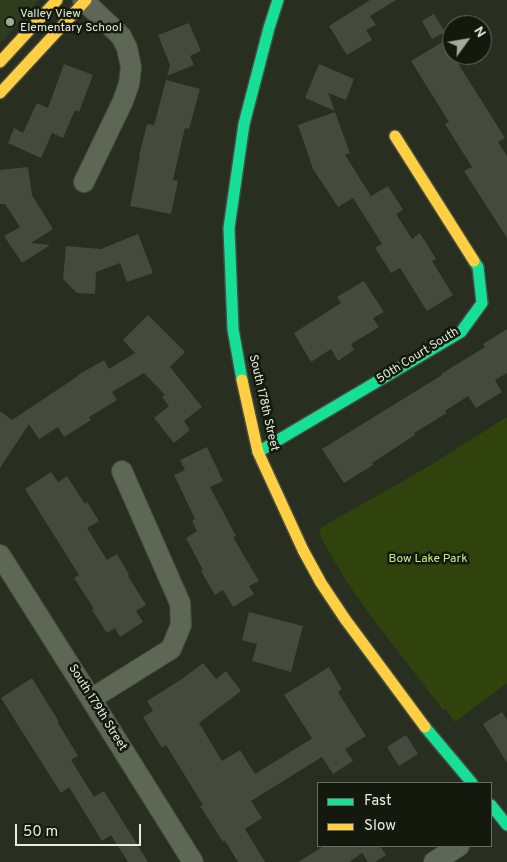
<!DOCTYPE html>
<style>
body{margin:0}
#map{position:relative;width:507px;height:862px;overflow:hidden;background:#282e20;font-family:Overpass,sans-serif}
canvas{display:block}
.legend{position:absolute;left:317px;top:782px;width:175px;height:65px;box-sizing:border-box;background:#14190e;border:1px solid #676d60;margin:0;padding:6px 9px;list-style:none;font-size:15px;color:#e4ecdc}
.legend li{display:flex;align-items:center;gap:10px;height:25px}
.legend b{width:25px;border:1px solid #676d60}
.north{position:absolute;left:442px;top:15px;width:50px;height:50px;box-sizing:border-box;background:#14190e;border:1px solid #676d60;border-radius:50%;rotate:58deg;font-size:14px;font-weight:700;line-height:20px;text-align:center;color:#e4ecdc}
.north::after{content:'';display:block;margin:auto;width:18px;height:22px;background:#a2aa9a;clip-path:polygon(50% 0,100% 100%,50% 72%,0 100%)}
.scale{position:absolute;left:15px;top:824px;width:126px;height:22px;box-sizing:border-box;border:2px solid #e4ecdc;border-top:0;padding-left:6px;font-size:15px;line-height:18px;white-space:nowrap;color:#e4ecdc;-webkit-text-stroke:4px #14190e;paint-order:stroke}
</style>
<div id="map">
<canvas width="507" height="862"></canvas>
<ul class="legend">
<li><b style="height:6px;background:#16e098"></b>Fast</li>
<li><b style="height:6px;background:#ffcf43"></b>Slow</li>
</ul>
<div class="north">N</div>
<div class="scale">50 m</div>
</div>
<script>
const c = document.querySelector('canvas').getContext('2d');
c.lineJoin = 'round';
function fill(path, color) { c.fillStyle = color; c.fill(path, 'evenodd'); }
const toPath = rows => new Path2D(rows.map(r => 'M' + r).join(''));
function trace(path, color, width, dash) { c.strokeStyle = color; c.lineWidth = width; c.lineCap = dash ? 'butt' : 'round'; c.setLineDash(dash || []); c.stroke(path); }
function drawText(font, color, halo, rows, align = 'center') {
  c.font = font + ' Overpass,sans-serif'; c.lineWidth = 5; c.setLineDash([]); c.textBaseline = 'middle'; c.strokeStyle = halo; c.fillStyle = color; for (const [text, x, y, turn = 0] of rows) {
    c.save(); c.translate(x, y); c.rotate((+turn || 0) * Math.PI / 180); c.textAlign = isNaN(turn) ? turn : align; if (halo) c.strokeText(text, 0, 0); c.fillText(text, 0, 0); c.restore();
  }
}
fill(toPath([
 [0,0,39,0,0,44]
]), '#2f3c1d');
fill(toPath([
 [507,417,507,683,455,722,445,709,443,710,367,611,345,579,328,550,319,534,321,532,320,528,424,469]
]), '#30430d');
fill(toPath([
 [370,0,396,0,370,16,376,25,366,30,372,40,347,55,329,26],
 [434,14,445,32,432,39,422,21],
 [189,23,201,51,190,56,194,65,167,76,170,65,158,35],
 [444,41,505,138,498,142,507,156,507,238,464,171,472,167,445,124,449,122,411,61],
 [64,64,93,75,79,112,75,110,63,138,52,133,41,158,8,143,14,128,23,133,37,103,48,108],
 [319,64,354,79,346,100,328,93,335,111,305,98],
 [166,80,200,89,189,129,185,128,173,180,178,181,171,214,130,206,140,156,139,156,147,124,154,125],
 [335,112,350,153,345,155,371,196,388,186,403,210,396,214,412,239,420,233,436,259,432,261,453,295,427,311,400,268,391,273,375,248,382,244,353,198,338,207,313,169,298,125],
 [28,167,32,195,53,229,31,243,50,245,22,263,4,236,20,227,5,204,0,204,0,170],
 [138,234,153,273,127,282,120,263,96,272,95,294,77,293,63,279,66,246,101,249],
 [364,281,384,312,373,318,379,327,351,344,354,350,338,361,331,349,311,362,294,333,341,303,337,297],
 [148,315,185,352,170,367,202,407,184,421,190,430,174,443,154,418,169,406,162,397,165,395,144,373,112,392,117,400,89,417,91,420,64,437,58,427,39,439,29,424,0,468,0,411,12,420,78,376,78,375,104,360,109,369,135,353,123,340],
 [507,329,507,373,495,380,502,392,476,408,468,396,445,411,447,413,414,433,415,435,372,463,373,465,344,483,322,449,442,375,441,374,485,347,483,344],
 [207,447,223,481,210,487,236,536,233,537,259,581,249,586,254,594,233,607,223,590,215,595,201,571,203,570,186,538,197,531,192,521,195,519,174,475,185,470,180,460],
 [51,472,58,482,67,476,85,504,87,502,99,521,87,528,107,560,117,554,129,575,128,576,146,605,136,611,143,622,120,637,115,628,107,633,92,610,94,609,74,578,79,575,25,489],
 [249,612,303,626,291,672,252,661,257,644,242,640],
 [203,663,216,679,226,671,241,691,199,723,222,761,240,750,255,774,311,739,312,738,284,695,329,667,342,689,338,692,366,736,345,749,353,761,333,774,322,757,251,801,262,818,245,829,265,862,238,862,225,841,223,842,200,806,203,805,166,745,162,748,143,717,153,711,147,701,182,679],
 [32,678,59,722,58,723,78,756,71,760,94,797,104,791,148,862,128,862,111,835,102,841,69,787,61,793,28,741,1,698],
 [502,712,507,720,507,763,483,724],
 [406,735,418,754,399,766,387,747],
 [324,846,380,846,386,855,375,862,368,862,362,853,349,862,298,862]
]), '#454a3e');
const street = toPath([
 [83,0,121,36,127,48,131,67,129,84,123,101,84,182],
 [0,555,91,699,193,862],
 [91,699,171,649,181,625,180,603,122,471],
 [434,862,459,846]
]);
const fast = toPath([
 [242,380,233,329,229,228,244,124,269,28,278,0],
 [258,452,461,332,482,303,478,267,474,261],
 [425,727,472,783],
 [491,805,507,825]
]);
const slow = toPath([
 [0,62,57,0],
 [0,93,86,0],
 [395,136,474,261],
 [242,380,258,452,303,550,321,583,345,619,425,727]
]);
trace(street, '#464c3f', 22);
trace(fast, '#464c3f', 14);
trace(slow, '#464c3f', 14);
trace(street, '#5e6655', 20);
trace(fast, '#16e098', 11);
trace(slow, '#ffcf43', 11);
for (const [x, y, r, color] of [
 [10,22,5,"#a2aa9a"]
]) { const dot = new Path2D(); dot.arc(x, y, r, 0, 2 * Math.PI); c.fillStyle = color; c.fill(dot); trace(dot, '#14190e', 2); }
drawText('12px', '#e4ecdc', '#14190e', [
 ["Valley View",20,15],
 ["Elementary School",20,29]
], 'left');
drawText('12px', '#e4ecdc', '#14190e', [
 ["50th Court South",418,356,-32],
 ["South 178th Street",263,403,77],
 ["South 179th Street",97,708,58]
]);
drawText('12px', '#c4f087', '#14190e', [
 ["Bow Lake Park",428,560]
]);
</script>
